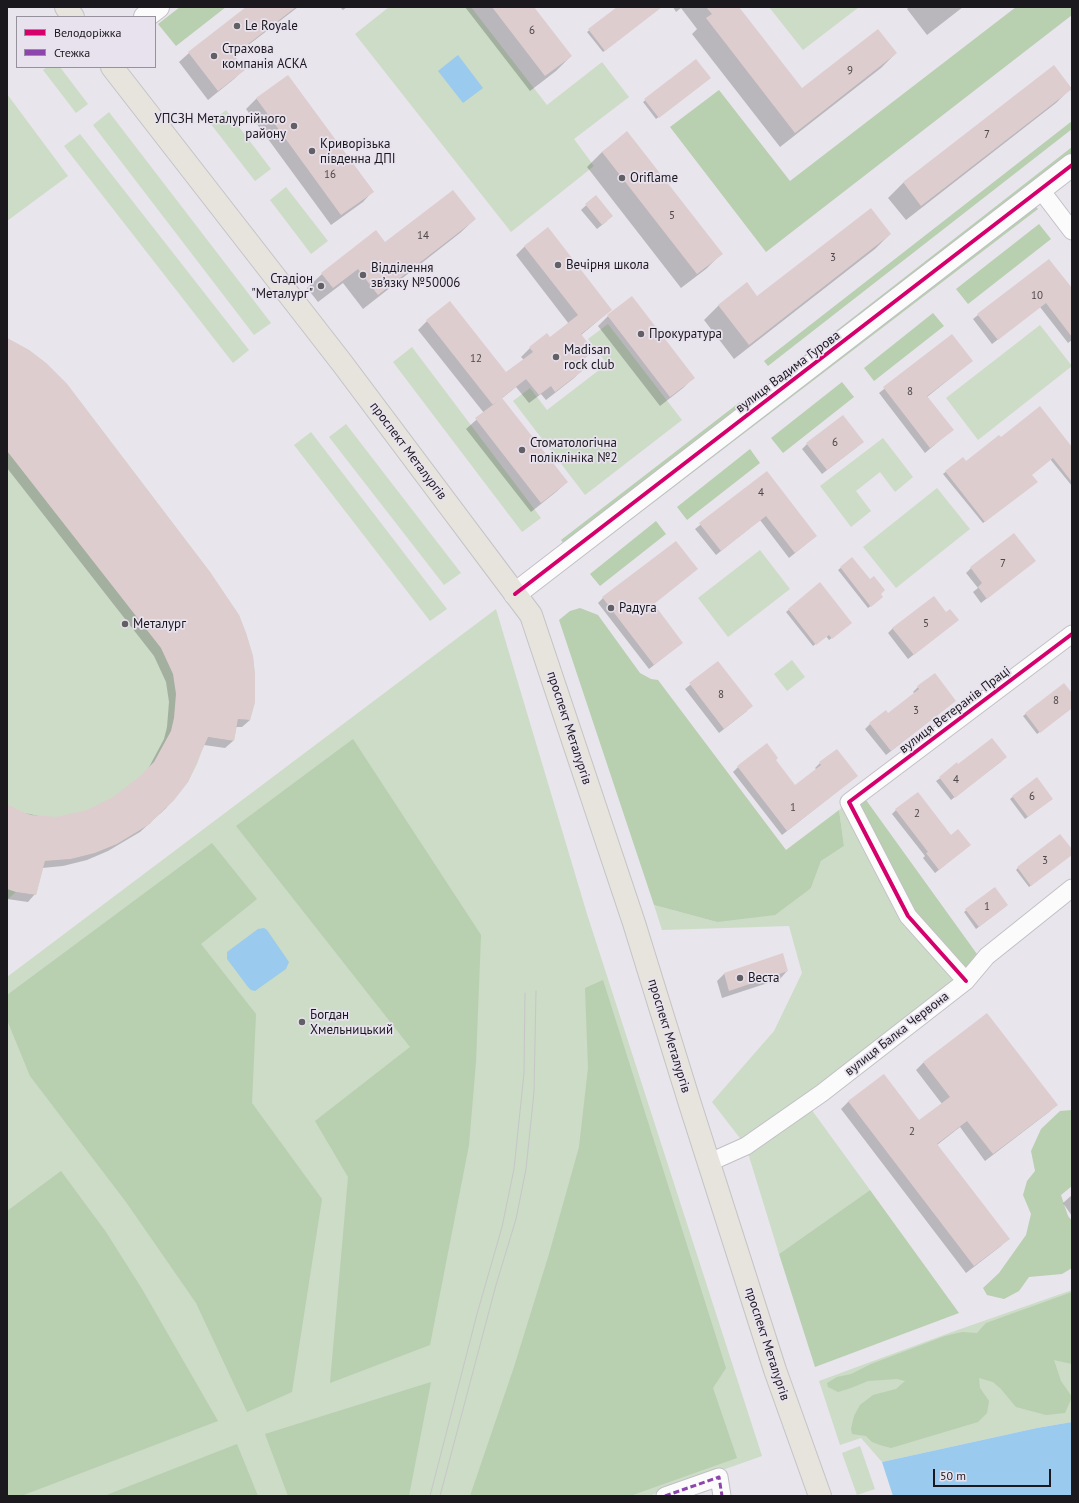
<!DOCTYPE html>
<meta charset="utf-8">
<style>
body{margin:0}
#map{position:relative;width:1079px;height:1503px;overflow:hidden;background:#e8e5ec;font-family:"PT Sans",sans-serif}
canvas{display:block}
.frame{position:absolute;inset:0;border:8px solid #1b191d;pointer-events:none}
.legend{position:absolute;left:16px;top:16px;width:140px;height:52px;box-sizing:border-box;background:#e8e2ef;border:1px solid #96929b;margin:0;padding:5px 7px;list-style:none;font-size:12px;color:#1b191d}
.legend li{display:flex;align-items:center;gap:8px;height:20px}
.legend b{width:20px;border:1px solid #96929b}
.scale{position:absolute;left:933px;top:1469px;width:118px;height:18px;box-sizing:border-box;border:2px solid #1b191d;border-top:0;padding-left:5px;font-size:12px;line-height:14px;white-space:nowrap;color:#1b191d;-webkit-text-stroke:3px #e8e2ef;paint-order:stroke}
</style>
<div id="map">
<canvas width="1079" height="1503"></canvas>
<div class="frame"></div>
<ul class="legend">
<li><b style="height:5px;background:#d6006c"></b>Велодоріжка</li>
<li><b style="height:5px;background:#8e44ad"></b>Стежка</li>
</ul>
<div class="scale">50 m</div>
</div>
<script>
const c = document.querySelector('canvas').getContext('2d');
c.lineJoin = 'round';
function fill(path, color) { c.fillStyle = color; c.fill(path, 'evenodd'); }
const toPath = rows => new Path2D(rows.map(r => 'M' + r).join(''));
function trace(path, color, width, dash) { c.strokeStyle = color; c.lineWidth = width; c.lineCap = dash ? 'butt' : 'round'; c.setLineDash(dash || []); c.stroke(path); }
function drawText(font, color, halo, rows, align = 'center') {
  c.font = font + ' "PT Sans",sans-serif'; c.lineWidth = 3.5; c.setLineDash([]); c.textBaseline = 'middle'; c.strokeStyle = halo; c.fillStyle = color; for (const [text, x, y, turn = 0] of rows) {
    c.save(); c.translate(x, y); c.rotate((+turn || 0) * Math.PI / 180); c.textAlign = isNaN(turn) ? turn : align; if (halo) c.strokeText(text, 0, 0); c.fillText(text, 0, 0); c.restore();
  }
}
fill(toPath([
 [389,7,471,7,547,105,602,62,629,97,574,139,594,166,511,232,355,34],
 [769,7,859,7,803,50],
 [47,67,60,67,88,104,76,113,43,70],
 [7,94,68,176,7,221],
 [226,110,271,169,255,181,210,123],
 [109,112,271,323,254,335,93,125],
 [80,134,249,350,233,363,64,146],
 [286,187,328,241,311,254,270,200],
 [608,324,682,420,585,495,513,401,530,388,547,410,607,364,588,339],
 [1040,325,1072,366,978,440,946,398],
 [7,338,29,350,46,363,67,384,210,572,239,615,246,633,253,656,255,675,255,702,250,720,238,719,234,741,207,737,197,764,188,782,174,800,160,814,156,811,148,818,151,823,117,844,95,853,71,859,45,861,36,895,16,892,7,900],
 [412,347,541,518,522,532,393,362],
 [346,424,461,573,444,585,329,437],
 [311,432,447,609,430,621,294,445],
 [883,438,913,477,895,492,880,472,856,491,871,511,851,527,820,486],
 [937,488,970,529,896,588,863,547],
 [760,550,790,589,728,637,698,598],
 [496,609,587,914,762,1456,649,1496,7,1496,7,977],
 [792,660,805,677,787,691,774,674],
 [849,802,966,981,746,1146,712,1102,774,1031,802,973,789,926,662,930,654,905,717,922,811,888,821,861,844,846,839,810],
 [811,1109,870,1190,779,1254,748,1153],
 [1072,1290,1072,1422,1037,1428,882,1462,861,1438,840,1445,819,1381,952,1332],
 [860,1446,875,1489,857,1495,842,1453]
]), '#ccdcc7');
fill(toPath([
 [180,7,226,7,176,46,158,24],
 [1016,7,1072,7,1072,15,766,252,670,127,719,90,790,181],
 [1072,121,1072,129,768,366,764,361],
 [1072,147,1072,155,781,381,778,376],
 [1035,205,1038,209,578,560,576,557],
 [1039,224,1051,239,968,304,956,289],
 [933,313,944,326,874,381,864,368],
 [842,382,854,397,783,453,771,438],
 [740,402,744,407,565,545,561,540],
 [750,449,760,463,687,520,677,507],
 [656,521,666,534,600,586,590,574],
 [580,608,598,615,640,673,651,679,658,680,786,850,839,810,844,846,821,861,811,888,775,915,717,922,654,905,559,620,570,611],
 [353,739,481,935,476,1062,469,1145,430,1345,330,1383,348,1177,315,1121,410,1047,236,826],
 [861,793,982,961,966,981,908,916,849,802],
 [212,843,257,899,201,944,256,1014,252,1103,322,1199,292,1392,247,1412,196,1303,126,1202,30,1076,7,1020,7,995],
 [603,980,726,1368,713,1388,737,1458,630,1496,470,1496,514,1367,549,1254,579,1147,588,1068,585,988],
 [1072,1110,1072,1186,1061,1195,1068,1216,1072,1221,1072,1268,1062,1274,1029,1277,1019,1291,1004,1299,987,1295,983,1288,999,1273,1026,1235,1031,1214,1023,1195,1027,1181,1035,1171,1031,1151,1041,1129,1060,1111],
 [61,1171,106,1232,142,1289,218,1421,21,1496,7,1496,7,1211],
 [870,1190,959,1313,815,1367,779,1254],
 [1072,1292,1072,1364,1054,1360,1061,1381,1072,1397,1065,1413,1046,1415,1016,1407,1001,1389,993,1382,979,1378,980,1388,989,1401,987,1413,978,1422,891,1448,880,1445,872,1442,866,1436,852,1434,851,1429,854,1416,860,1405,873,1395,896,1389,905,1381,897,1379,868,1381,851,1388,838,1392,828,1387,827,1383,837,1377,851,1374,871,1364,945,1336,962,1332,977,1333,986,1323],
 [431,1382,409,1496,288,1496,265,1434],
 [237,1444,258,1496,104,1496]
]), '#b8cfb0');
fill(toPath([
 [458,55,483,88,463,103,438,71],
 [264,928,267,930,289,962,286,969,255,991,251,990,248,987,227,959,227,952,258,929],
 [1072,1422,1072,1496,893,1496,882,1462,1037,1428]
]), '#9acaed');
fill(toPath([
 [248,7,298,7,234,56,244,69,234,79,208,100,179,62,189,53],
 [340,7,347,7,343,10],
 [465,7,533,7,571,56,556,71,530,91],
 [619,7,656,7,656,11,603,52,587,32],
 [673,7,738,7,802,90,896,53,881,68,780,147,692,34,697,29,681,8,676,12],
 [909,7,963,7,927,35,907,9],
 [696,60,707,80,656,119,643,102],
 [1054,66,1071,88,1056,103,906,220,888,198,903,183],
 [288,76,373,191,363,202,331,225,246,109,256,99],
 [627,133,721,254,706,269,681,288,587,167,602,152],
 [596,196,607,221,597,229,581,210],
 [475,219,460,233,363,309,343,283,318,302,307,288,322,274,385,244],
 [890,234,875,249,734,359,704,320,719,305,757,298],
 [525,246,611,310,581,335,593,351,579,363,583,369,574,378,546,400,541,394,529,403,516,387,501,399,567,482,556,492,531,512,466,429,484,413,418,330,427,321,506,374,524,360,521,357,530,348,550,339,569,324,516,255],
 [1072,290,1072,340,1068,343,1040,307,992,344,973,319,978,315],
 [608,316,693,378,683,388,660,406,598,326],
 [952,335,972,361,927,397,952,430,925,453,879,393],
 [7,340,250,720,242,727,236,727,233,741,225,748,204,745,166,808,140,832,108,851,87,860,63,866,42,868,35,894,28,902,7,899,7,805,20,812,43,817,56,818,87,811,114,798,127,789,147,771,164,739,167,727,169,702,166,682,154,656,7,468],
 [1001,438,1072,448,1072,486,1050,459,1031,475,1034,484,983,523,943,474,963,458,966,462],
 [807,444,857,447,822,474,802,449],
 [767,472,816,536,789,558,760,520,716,555,695,529],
 [852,559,880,594,880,599,868,608,838,570],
 [1029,565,981,603,973,592,978,588,966,573,971,568],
 [820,584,849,625,829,640,826,636,813,646,786,612],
 [603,598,653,604,682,643,649,669,598,603],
 [946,613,958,620,908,659,888,633,893,628],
 [718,662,747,711,719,733,685,689],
 [1064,685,1072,695,1072,708,1037,734,1023,716],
 [918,687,950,705,886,755,865,729,870,724,888,714,915,694,913,692],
 [1002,761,951,800,936,781,958,766],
 [820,763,857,776,782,835,733,772,738,767,795,787,817,770,815,768],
 [1036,779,1049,801,1025,819,1010,799],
 [896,810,950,836,970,845,935,873,923,858,925,856,892,814],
 [1072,851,1072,854,1029,887,1016,870,1018,868],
 [994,888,1005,907,976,929,964,912],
 [782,955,787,971,780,979,722,998,717,981,724,974],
 [987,1014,1056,1105,1049,1112,985,1161,960,1127,937,1145,1008,1238,1001,1246,966,1273,841,1109,848,1102,883,1075,919,1122,942,1104,916,1070,923,1063],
 [1072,1195,1072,1216,1063,1203]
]), '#0003');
fill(toPath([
 [246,7,296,7,234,55,245,70,218,91,188,52],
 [492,7,534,7,572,56,545,76],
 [617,7,662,7,605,51,588,29],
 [706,7,739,7,802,88,878,29,897,53,795,133,706,18,712,14],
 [696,59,711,78,659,118,644,99],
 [1054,65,1072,89,921,206,903,182],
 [288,75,374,192,341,215,256,98],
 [627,131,723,254,697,274,602,152],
 [453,190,476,219,378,295,358,269,333,288,321,273,376,230,385,242],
 [596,195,613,216,602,225,585,204],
 [871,208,891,234,749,345,718,305,747,282,757,296],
 [548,227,612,310,581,334,594,351,579,362,585,369,555,392,551,386,539,395,526,379,493,405,426,320,450,301,506,372,533,352,529,347,547,333,550,337,578,315,524,246],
 [1049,259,1072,288,1072,337,1046,303,998,340,977,314],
 [632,296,695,378,670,397,607,315],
 [952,334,973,361,927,396,954,430,930,448,883,387],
 [7,338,29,350,46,363,67,384,210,572,239,615,246,633,253,656,255,675,255,702,250,720,238,719,234,741,208,737,188,782,174,800,148,825,140,830,117,844,95,853,71,859,45,861,36,895,16,892,7,889,7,804,20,811,31,815,56,817,87,810,113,797,138,778,154,762,171,731,174,718,176,694,173,674,161,648,7,451],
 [502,398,568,482,541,503,475,418],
 [1040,406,1072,447,1072,482,1053,458,1032,475,1038,482,985,522,945,471,963,457,966,461,999,435,1001,437],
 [843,415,864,442,827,470,806,443],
 [767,471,817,536,795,553,766,516,721,551,699,523],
 [1014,533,1036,561,987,599,978,587,982,583,970,567],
 [676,541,698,569,654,604,683,643,654,665,602,597],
 [852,557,870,579,874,576,885,590,881,594,883,597,871,607,840,567],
 [820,582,852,623,832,639,829,635,816,645,788,609],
 [934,596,946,612,950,609,959,620,914,655,892,628],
 [718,661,753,706,724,729,689,683],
 [935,673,956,701,891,751,869,723,886,710,888,713,919,689,917,686],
 [1064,683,1072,693,1072,708,1040,733,1025,713],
 [992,738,1007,757,955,798,939,777,957,762,958,764],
 [767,743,778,758,776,760,795,785,821,765,819,762,837,749,858,776,787,831,737,766],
 [1037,777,1053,799,1028,817,1012,796],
 [918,792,951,835,958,829,971,845,939,870,926,853,928,852,895,809],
 [1060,834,1072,849,1072,855,1031,886,1017,867],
 [995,887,1008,905,979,927,965,909],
 [783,953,788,971,729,991,724,973],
 [987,1013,1058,1105,993,1154,967,1121,937,1144,1010,1239,974,1266,848,1101,884,1074,919,1120,950,1097,923,1062]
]), '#decdce');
const street = toPath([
 [1040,189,1072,231],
 [966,981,908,916,849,802,1072,634],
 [708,1163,746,1146,822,1093,966,981,987,956,1072,888],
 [665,1496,719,1477,722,1496]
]);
const secondary = toPath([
 [145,17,158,7],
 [515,594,1072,165]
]);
const primary = toPath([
 [66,7,73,17],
 [112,67,342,363,531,615,634,923,690,1104,775,1370,820,1496]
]);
trace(street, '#c2c0c5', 19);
trace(secondary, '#c2c0c5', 24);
trace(primary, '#c5c3c6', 24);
trace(street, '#fcfbfc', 17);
trace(secondary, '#fcfbfc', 22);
trace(primary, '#e6e4dd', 22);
trace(toPath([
 [430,1496,477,1314,502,1227,514,1169,524,1073,525,993],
 [440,1496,496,1285,516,1219,526,1169,534,1092,536,991]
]), '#c7c6c7', 1);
trace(toPath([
 [665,1496,719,1477,722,1496]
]), '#8e44ad', 3, [6, 3]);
trace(toPath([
 [515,594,1072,165],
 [966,981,908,916,849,802,1072,634]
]), '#d6006c', 4);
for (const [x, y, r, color] of [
 [237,26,4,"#636065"],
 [214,56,4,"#636065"],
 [294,126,4,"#636065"],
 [312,151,4,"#636065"],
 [622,178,4,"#636065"],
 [558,265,4,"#636065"],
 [363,275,4,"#636065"],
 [321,286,4,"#636065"],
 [641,334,4,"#636065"],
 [556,357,4,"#636065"],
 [522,450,4,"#636065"],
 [611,608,4,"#636065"],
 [125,624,4,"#636065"],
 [740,978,4,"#636065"],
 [302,1022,4,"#636065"]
]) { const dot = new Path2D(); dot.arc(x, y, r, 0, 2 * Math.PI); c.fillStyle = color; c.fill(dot); trace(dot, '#e8e2ef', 1.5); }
drawText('11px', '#4c4649', null, [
 ["6",532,31],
 ["9",850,71],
 ["7",987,135],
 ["16",330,175],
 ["5",672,216],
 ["14",423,236],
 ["3",833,258],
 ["10",1037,296],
 ["12",476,359],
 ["8",910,392],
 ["6",835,443],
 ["4",761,493],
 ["7",1003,564],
 ["5",926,624],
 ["8",721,695],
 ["8",1056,701],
 ["3",916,711],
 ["4",956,780],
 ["6",1032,797],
 ["1",793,808],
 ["2",917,814],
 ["3",1045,861],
 ["1",987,907],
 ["2",912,1132]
]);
drawText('13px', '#1b191d', '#e8e2ef', [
 ["Le Royale",245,26],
 ["Страхова",222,49],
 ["компанія АСКА",222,64],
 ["УПСЗН Металургійного",286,119,"right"],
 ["району",286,134,"right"],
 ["Криворізька",320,144],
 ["південна ДПІ",320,159],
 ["Oriflame",630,178],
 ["Вечірня школа",566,265],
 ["Відділення",371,268],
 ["зв’язку №50006",371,283],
 ["Стадіон",313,279,"right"],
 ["\"Металург\"",313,294,"right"],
 ["Прокуратура",649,334],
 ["Madisan",564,350],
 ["rock club",564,365],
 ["Стоматологічна",530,443],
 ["поліклініка №2",530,458],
 ["Радуга",619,608],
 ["Металург",133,624],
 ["Веста",748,978],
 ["Богдан",310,1015],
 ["Хмельницький",310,1030]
], 'left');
drawText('13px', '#1b191d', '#e8e2ef', [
 ["вулиця Вадима Гурова",788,372,-37],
 ["проспект Металургів",408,451,53],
 ["вулиця Ветеранів Праці",955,710,-37],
 ["проспект Металургів",569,728,72],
 ["вулиця Балка Червона",897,1034,-38],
 ["проспект Металургів",669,1036,73],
 ["проспект Металургів",767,1344,72]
]);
</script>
